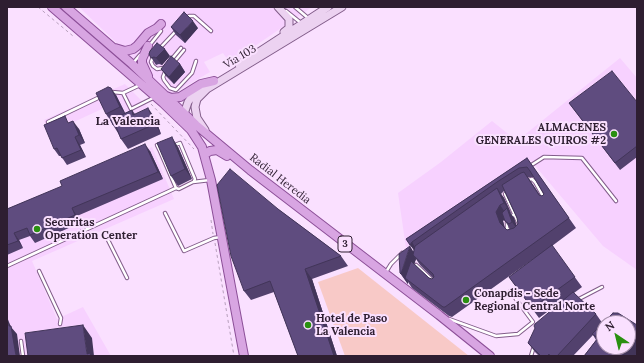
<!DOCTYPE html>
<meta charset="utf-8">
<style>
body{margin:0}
#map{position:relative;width:644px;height:363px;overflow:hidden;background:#fae0ff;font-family:Lora,serif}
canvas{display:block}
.frame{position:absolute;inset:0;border:8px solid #2e1e31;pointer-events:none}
.north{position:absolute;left:596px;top:315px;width:40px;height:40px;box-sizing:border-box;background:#fae0ff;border:1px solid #a892ad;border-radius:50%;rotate:325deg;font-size:11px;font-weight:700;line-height:16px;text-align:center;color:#2e1e31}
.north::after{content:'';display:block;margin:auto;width:14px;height:18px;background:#2a9011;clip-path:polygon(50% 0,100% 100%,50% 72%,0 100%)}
</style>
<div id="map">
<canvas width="644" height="363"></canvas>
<div class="frame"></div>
<div class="north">N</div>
</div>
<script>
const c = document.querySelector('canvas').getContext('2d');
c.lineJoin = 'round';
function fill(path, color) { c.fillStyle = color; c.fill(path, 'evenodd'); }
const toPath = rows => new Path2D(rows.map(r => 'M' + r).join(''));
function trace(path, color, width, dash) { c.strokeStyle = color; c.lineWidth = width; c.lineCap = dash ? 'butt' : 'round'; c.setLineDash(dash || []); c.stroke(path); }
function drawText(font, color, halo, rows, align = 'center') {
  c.font = font + ' Lora,serif'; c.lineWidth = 4; c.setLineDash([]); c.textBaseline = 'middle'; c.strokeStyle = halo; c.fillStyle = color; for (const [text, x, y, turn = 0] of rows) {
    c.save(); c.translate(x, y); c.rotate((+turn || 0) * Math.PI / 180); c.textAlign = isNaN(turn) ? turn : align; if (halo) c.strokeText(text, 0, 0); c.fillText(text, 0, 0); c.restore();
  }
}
fill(toPath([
 [79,7,312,7,230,63,223,53,204,62,210,72,171,95],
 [620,58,637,78,637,270,603,246,531,161,406,248,398,193,441,162,492,121,517,141],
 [125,84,149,108,112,124,104,108,50,133,44,120],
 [152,147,174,199,32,261,57,319,83,307,111,356,7,356,7,214]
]), '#f7d1ff');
fill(toPath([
 [358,268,469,356,345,356,318,282]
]), '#f8c9c7');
const lane = toPath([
 [295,7,308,18],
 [286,11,301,23],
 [186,19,189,16,194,16,211,31],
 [149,46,161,31],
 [160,48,177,30],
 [153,57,151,62,153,66,157,69,163,68],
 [171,60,181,48],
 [174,62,184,50],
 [133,63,140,55],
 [165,72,163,77,164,80,170,88,176,90,192,73,196,61],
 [112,92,123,93,140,85],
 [123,93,131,109,155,97],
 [48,122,100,97],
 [157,145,160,151],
 [175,145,180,143,195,179,194,181],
 [163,150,160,151,176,188],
 [530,166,544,157,582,158,616,201],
 [528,180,532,179,535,182,544,198],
 [505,194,518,222],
 [165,213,184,251,214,238,221,237],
 [510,217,515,214],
 [507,220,507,228,510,232],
 [108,240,127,278],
 [416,265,433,281],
 [7,266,176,188,179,189,193,182,210,180],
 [39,271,61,318,60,324],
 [386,272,391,264,402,253],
 [577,300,602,287],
 [449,319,496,336,518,334,533,322,510,291],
 [21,341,23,356],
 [531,356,534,346]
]);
const secondary = toPath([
 [278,7,289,19,289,28,284,32],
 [239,65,328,7],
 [185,117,184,114,188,102,193,95,203,87],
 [205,130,197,118,195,107,197,99,207,89,342,7]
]);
const primary = toPath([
 [52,7,163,103,191,130,202,147,211,180,244,356],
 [66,7,132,64,196,125,250,170,439,315,490,356],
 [148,46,142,59,142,63,148,76],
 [115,48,125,51,133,49,137,46,148,33,157,28,161,24],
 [166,96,171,98,180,97,201,84,214,81],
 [205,154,210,151,217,150,227,156]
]);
trace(lane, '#825d8a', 4.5);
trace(secondary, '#825d8a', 9);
trace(primary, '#8c4f98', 10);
trace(toPath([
 [38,7,73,36],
 [151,104,194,149],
 [211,220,213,234],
 [215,243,234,356]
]), '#b69fbb', 1, [3, 3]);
trace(lane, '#fff', 2.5);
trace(secondary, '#ecd2f1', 7);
trace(primary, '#d8a5e2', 8);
fill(toPath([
 [171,27,198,28,185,43,176,35],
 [149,54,170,56,162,65,159,64,156,65],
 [180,64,185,72,174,84,166,76,161,69],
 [116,95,125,113,132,110,135,114,155,118,161,134,128,149,121,139,118,133,106,114],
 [637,102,637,157,620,170,569,103],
 [70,123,79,129,85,143,80,145,86,157,67,165,61,156,59,156,54,149],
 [178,147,192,179,178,186,171,176],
 [150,151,163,179,77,216,80,223,35,243,30,236,19,240,23,248,7,255,7,209],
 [527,158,576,228,552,246,582,287,574,293,596,314,603,324,637,325,637,353,635,356,584,356,596,340,593,335,573,356,539,356,535,352,528,343,558,304,539,318,509,277,536,257,452,317,449,316,412,288,408,282,408,284,407,283,400,273,414,250,406,239],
 [528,177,534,177,535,178,544,194,542,196,540,195],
 [504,191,517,218,518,224,516,225,514,218,510,213,511,213,504,198,501,194],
 [504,220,505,221,510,229,507,230,505,228,503,221],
 [416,259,420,265,433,278,432,279,429,278,414,264],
 [278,209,341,256,348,266,312,279,337,356,298,356,274,292,251,300,244,291]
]), '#52416d');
fill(toPath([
 [193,21,198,28,185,43,180,35],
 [165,49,170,56,162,65,156,58],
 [180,64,185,72,174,84,169,77],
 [111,88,116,95,126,115,120,107],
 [148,108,155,118,161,134,155,124],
 [73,121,79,129,85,143,79,135],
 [75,137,80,145,86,157,81,150],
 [172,137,178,147,192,179,185,169],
 [145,144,150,151,163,179,158,172],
 [497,188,504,198,511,213,504,203],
 [500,205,507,215,503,221,506,233,500,223,496,212],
 [72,208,77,216,80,223,75,215],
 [507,208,514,218,519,232,512,222],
 [14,233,19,240,23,248,18,241],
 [412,242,418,252,417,254,410,245],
 [410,246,416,256,413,255,416,259,409,280,405,278,408,282,408,284,401,274],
 [305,269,312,279,337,356,334,356],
 [7,317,11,327,17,334,20,356,16,356,9,326,7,322],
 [83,325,92,338,94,356,88,356,87,354],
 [637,333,637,353,635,356,622,356]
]), '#423559');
const building = toPath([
 [184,12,193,21,180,35,171,27,184,12],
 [157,43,165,49,156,58,154,57,151,58,149,54,150,51,157,43],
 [171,56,180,64,169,77,161,69,171,56],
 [612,71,637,102,637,146,615,163,569,103,612,71],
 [108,87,111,88,120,107,106,114,96,93,108,87],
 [148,108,155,124,121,139,115,124,113,125,111,120,132,110,133,115,148,108],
 [65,116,68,123,73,121,79,135,75,137,81,150,62,158,57,148,54,149,44,125,65,116],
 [172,137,185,169,171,176,157,143,172,137],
 [145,144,158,172,72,208,75,215,30,235,27,228,14,233,18,241,7,245,7,209,62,186,60,181,145,144],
 [527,158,569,218,445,307,443,307,405,278,411,261,429,278,432,279,434,277,433,274,413,255,415,246,497,188,504,203,500,205,496,212,500,223,507,230,514,228,518,224,517,218,502,185,521,173,524,172,539,195,542,196,544,194,530,171,527,167,519,168,497,182,412,242,410,245,406,239,527,158],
 [230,169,278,209,341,256,305,269,334,356,298,356,270,281,244,291,231,256,217,185,230,169],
 [507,208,512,222,509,224,505,221,502,213,507,208],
 [552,245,575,277,532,308,509,277,552,245],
 [410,246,401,274,400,273,399,254,410,246],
 [573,292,596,314,557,356,550,356,549,354,547,356,541,356,528,343,535,328,534,326,535,324,573,292],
 [613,313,618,313,637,325,637,333,624,353,622,356,584,356,598,338,592,334,613,313],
 [604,323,628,323,628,347,604,347,604,323],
 [7,322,9,326,11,326,16,356,7,356,7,322],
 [83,325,87,354,90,353,91,356,28,356,25,333,83,325]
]);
fill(building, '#5f4c7f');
trace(building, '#423559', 1);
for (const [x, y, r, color] of [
 [614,134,4,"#2a9011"],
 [37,229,4,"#2a9011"],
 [466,300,4,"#2a9011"],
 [308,325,4,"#2a9011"]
]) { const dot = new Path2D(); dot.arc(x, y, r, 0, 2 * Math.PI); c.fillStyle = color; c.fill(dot); trace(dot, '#fae0ff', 1.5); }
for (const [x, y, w] of [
 [345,244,14]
]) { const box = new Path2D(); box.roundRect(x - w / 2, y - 8, w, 16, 3); c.fillStyle = '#fae0ff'; c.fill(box); trace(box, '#2e1e31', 1); }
drawText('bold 10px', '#2e1e31', null, [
 ["3",345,244]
]);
drawText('11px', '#2e1e31', '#fae0ff', [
 ["Vía 103",240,57,-31],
 ["Radial Heredia",280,179,38]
]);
drawText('bold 11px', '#2e1e31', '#fae0ff', [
 ["ALMACENES",606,128,"right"],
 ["GENERALES QUIROS #2",606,141,"right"],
 ["Securitas",45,223],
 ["Operation Center",45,236],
 ["Conapdis - Sede",474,294],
 ["Regional Central Norte",474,307],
 ["Hotel de Paso",316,319],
 ["La Valencia",316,332]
], 'left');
drawText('bold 12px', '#2e1e31', '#fae0ff', [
 ["La Valencia",128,122]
]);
</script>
